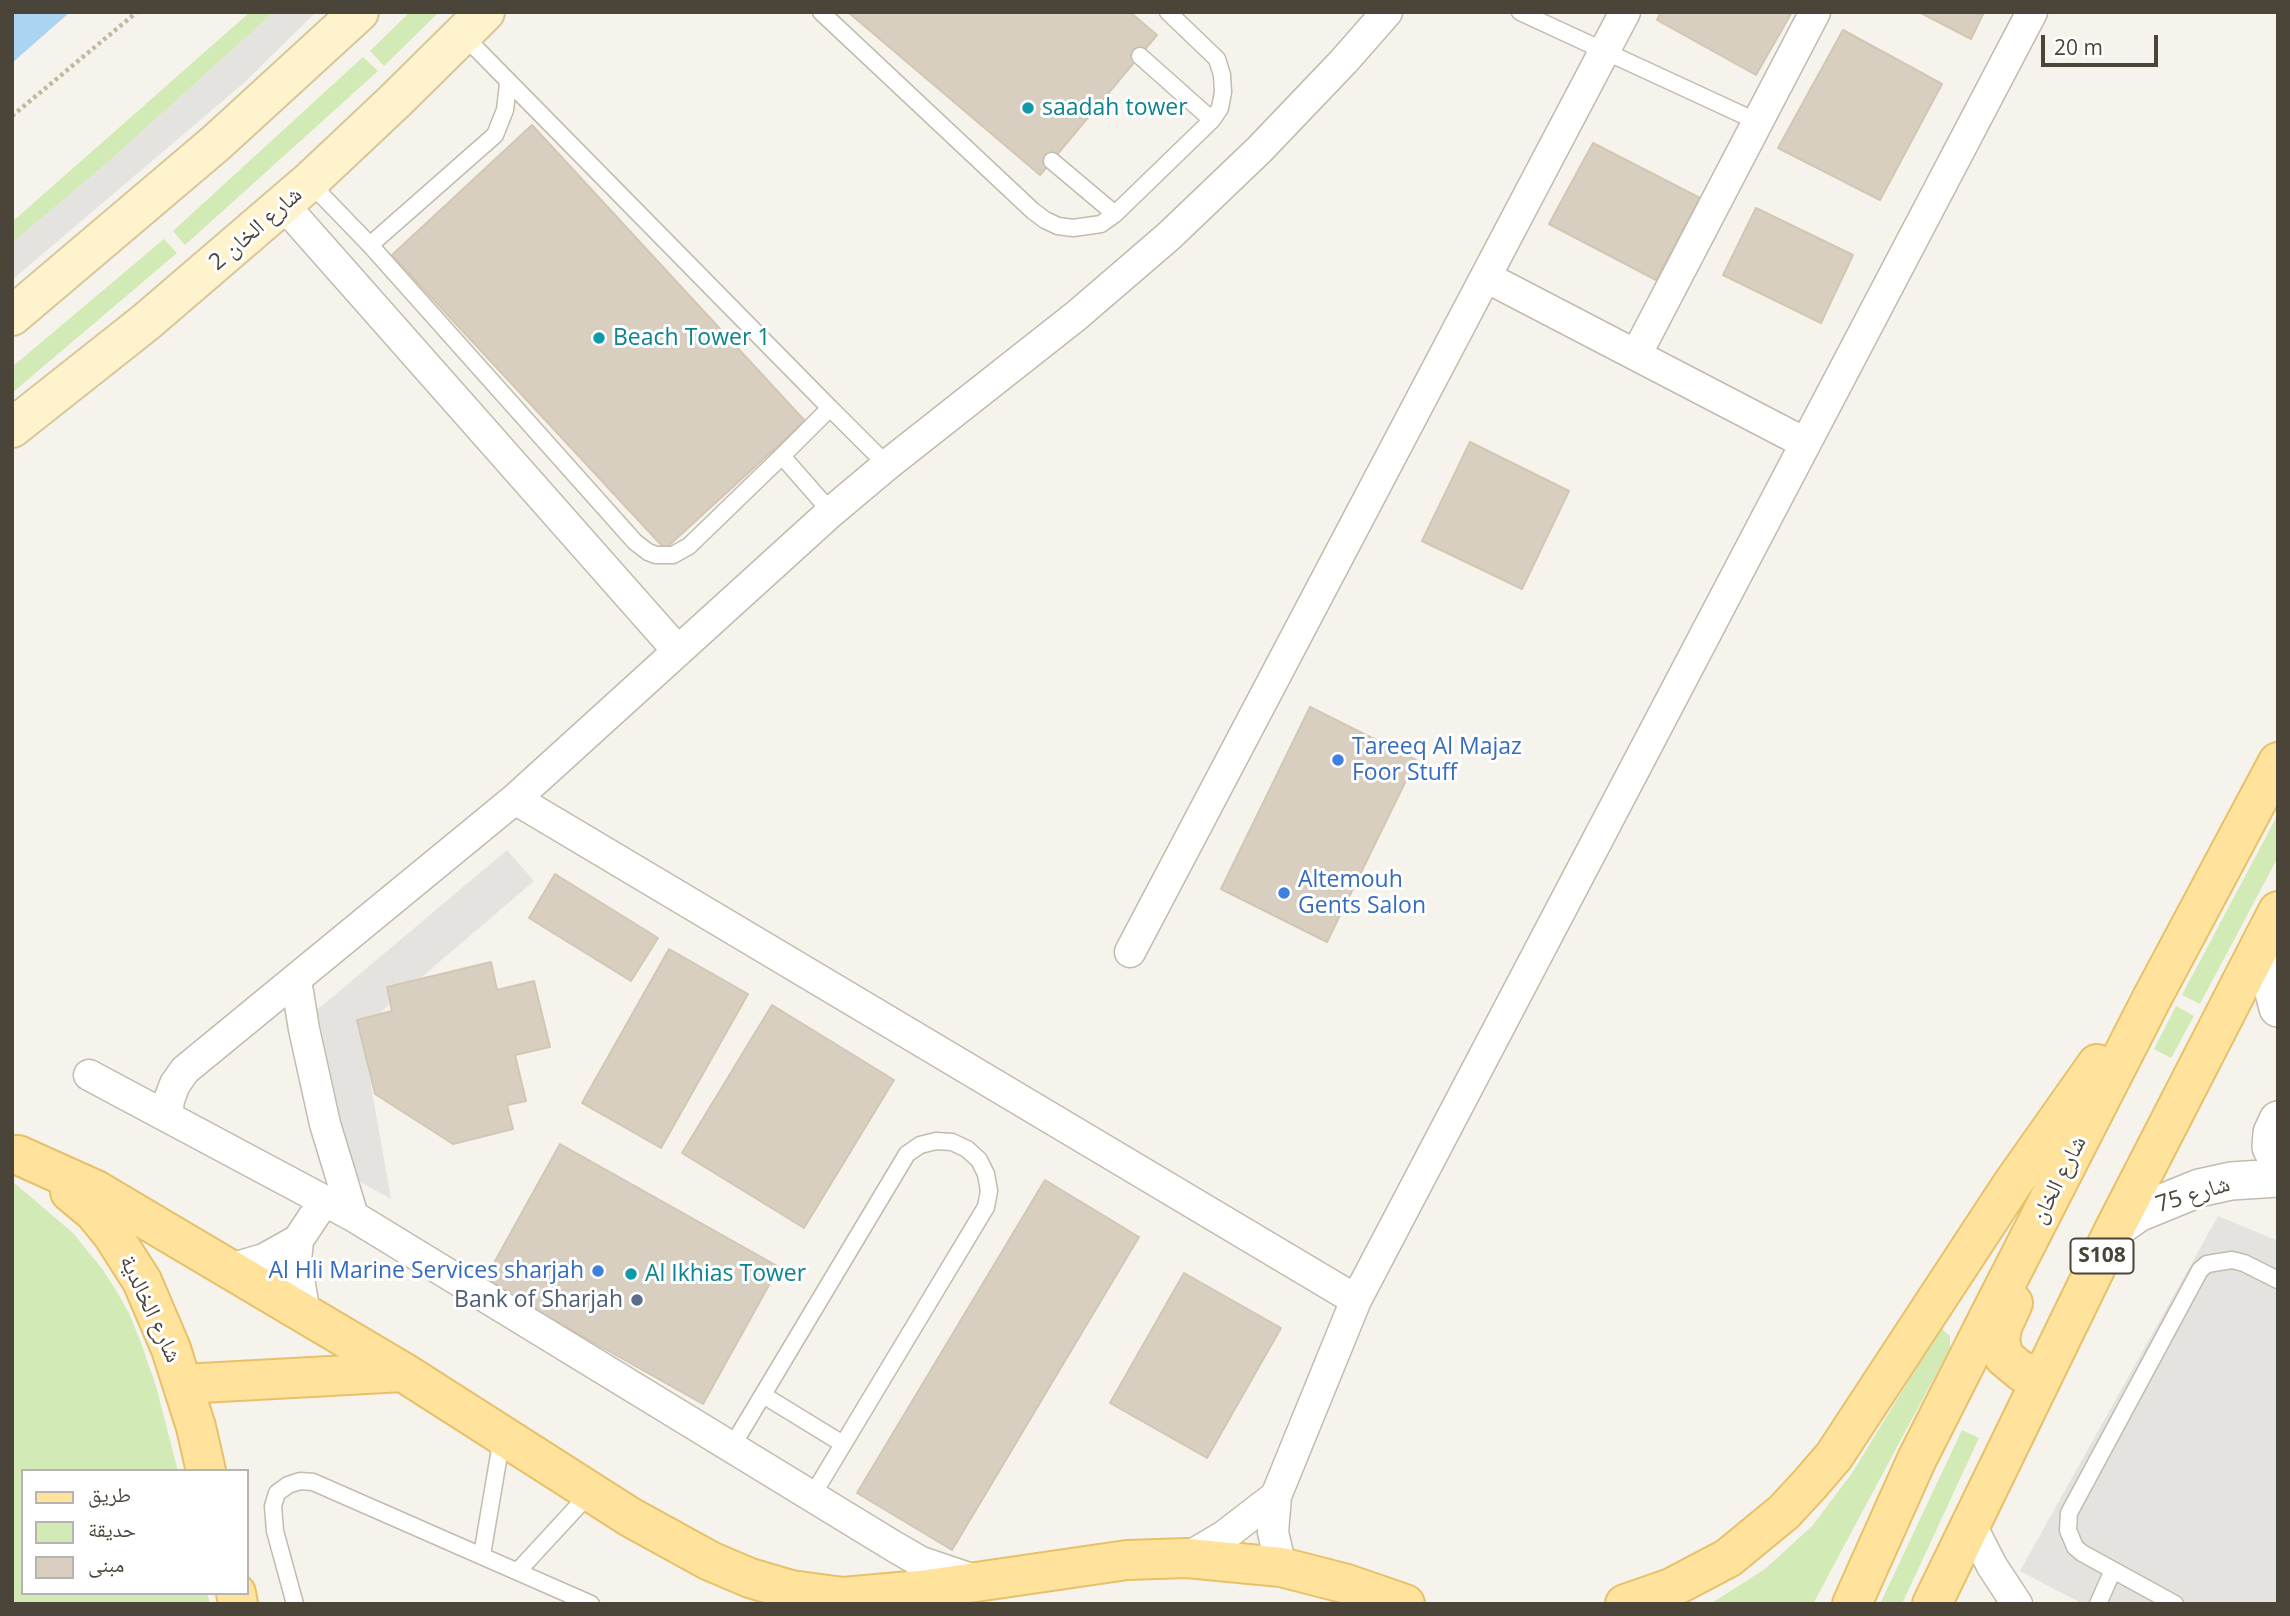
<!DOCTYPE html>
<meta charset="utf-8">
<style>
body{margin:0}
#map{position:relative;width:2290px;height:1616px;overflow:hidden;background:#f6f3ec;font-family:"Open Sans","Noto Naskh Arabic",sans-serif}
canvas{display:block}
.frame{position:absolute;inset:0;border:14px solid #4b4439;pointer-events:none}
.legend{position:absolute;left:21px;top:1469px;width:228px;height:126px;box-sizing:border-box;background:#fff;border:2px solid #b7b4b0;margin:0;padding:9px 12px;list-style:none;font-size:21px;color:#4b4439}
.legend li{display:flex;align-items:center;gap:14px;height:35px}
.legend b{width:35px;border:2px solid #b7b4b0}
.scale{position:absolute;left:2041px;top:35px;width:117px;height:32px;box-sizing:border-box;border:4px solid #4b4439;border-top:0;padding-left:9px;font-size:21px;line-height:24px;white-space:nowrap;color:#4b4439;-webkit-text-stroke:5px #fff;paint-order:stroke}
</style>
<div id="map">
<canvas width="2290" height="1616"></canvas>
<div class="frame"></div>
<ul class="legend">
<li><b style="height:9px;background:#ffe39c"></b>طريق</li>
<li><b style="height:19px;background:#d2eab5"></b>حديقة</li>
<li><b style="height:19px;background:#d8cfc1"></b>مبنى</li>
</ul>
<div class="scale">20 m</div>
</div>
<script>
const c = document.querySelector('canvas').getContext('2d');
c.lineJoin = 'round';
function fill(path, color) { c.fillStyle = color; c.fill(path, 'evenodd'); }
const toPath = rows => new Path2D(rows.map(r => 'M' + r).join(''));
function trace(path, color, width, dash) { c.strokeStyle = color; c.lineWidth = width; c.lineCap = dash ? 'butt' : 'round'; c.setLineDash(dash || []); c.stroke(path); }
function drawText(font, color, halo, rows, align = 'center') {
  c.font = font + ' "Open Sans","Noto Naskh Arabic",sans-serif'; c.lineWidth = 6; c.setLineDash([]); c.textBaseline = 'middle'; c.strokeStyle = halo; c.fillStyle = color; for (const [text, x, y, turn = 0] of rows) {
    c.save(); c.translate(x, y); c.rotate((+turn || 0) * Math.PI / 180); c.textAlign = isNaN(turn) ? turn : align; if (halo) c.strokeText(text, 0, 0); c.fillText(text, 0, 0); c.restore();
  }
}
fill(toPath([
 [250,12,274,12,105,165,12,243,12,222],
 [410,12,439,12,384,66,370,51],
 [363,57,378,71,185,245,173,231],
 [164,239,177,253,12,393,12,367],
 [2278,814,2278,857,2200,1004,2182,995],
 [2176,1006,2194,1016,2171,1058,2154,1049],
 [12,1181,73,1233,103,1270,117,1292,129,1313,141,1343,156,1386,178,1471,23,1471,23,1593,207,1593,210,1604,12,1604],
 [1941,1328,1950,1336,1950,1348,1813,1604,1710,1604,1765,1569,1813,1525,1852,1473],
 [1962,1430,1979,1438,1902,1604,1880,1604]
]), '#d2eab5');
fill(toPath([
 [274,12,316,12,245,82,12,280,12,243,105,165],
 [507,850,534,881,361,1029,391,1199,353,1178,317,1010],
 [2218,1216,2278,1241,2278,1604,2083,1604,2020,1571]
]), '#e5e3e0');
fill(toPath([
 [12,12,70,12,12,63]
]), '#a9d4f2');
const building = toPath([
 [848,12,1130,12,1157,35,1040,175,848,12],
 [1661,12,1792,12,1756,75,1657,20,1661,12],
 [1919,12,1984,12,1971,39,1919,12],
 [1843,30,1942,84,1880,200,1778,148,1843,30],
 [532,125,805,421,665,549,392,255,532,125],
 [1593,143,1700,198,1656,280,1549,224,1593,143],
 [1756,208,1853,255,1821,323,1723,275,1756,208],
 [1470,442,1569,491,1522,589,1422,541,1470,442],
 [1310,707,1416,760,1327,942,1221,889,1310,707],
 [555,874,658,938,631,981,529,918,555,874],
 [669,949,748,994,661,1148,582,1103,669,949],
 [491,962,497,990,534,981,550,1047,515,1055,526,1101,507,1105,513,1129,453,1144,375,1094,357,1020,392,1011,387,987,491,962],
 [772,1005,894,1080,804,1228,682,1153,772,1005],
 [560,1144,779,1267,703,1404,484,1281,560,1144],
 [1045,1180,1139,1237,952,1550,857,1493,1045,1180],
 [1184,1273,1281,1328,1207,1458,1110,1403,1184,1273]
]);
fill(building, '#d8cfc1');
trace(building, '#d3c7b4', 2);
const service = toPath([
 [821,12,1033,211,1045,220,1058,226,1073,228,1101,224,1115,214,1212,120,1220,108,1223,92,1222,75,1217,59,1168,12],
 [1520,12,1758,122],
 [1140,56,1212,120],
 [1052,161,1115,214],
 [309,182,370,245,635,542,648,552,656,555,673,555,689,546,782,456,830,408,462,34],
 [370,245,495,135,505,110,508,84],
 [830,408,887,465],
 [782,456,831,512],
 [763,1395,843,1444],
 [731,1448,907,1154,920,1145,936,1141,952,1142,967,1149,979,1160,986,1174,989,1191,986,1207,812,1496],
 [482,1555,502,1437],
 [518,1571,590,1493],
 [295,1604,275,1531,273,1506,277,1493,288,1485,300,1481,313,1482,591,1604],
 [2098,1604,2113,1570],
 [2175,1604,2082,1553,2075,1547,2068,1530,2069,1513,2200,1270,2207,1264,2232,1260,2244,1263,2278,1280]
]);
const minor = toPath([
 [283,204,678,651],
 [1486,277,1805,443],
 [1636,355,1815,12],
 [515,799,1356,1300],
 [1130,952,1625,12],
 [296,980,304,1029,325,1124,353,1216],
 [89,1075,353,1216,895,1547,921,1562,977,1581],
 [167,1116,169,1100,175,1084,185,1070,515,799,831,512,887,465,1076,316,1169,236,1259,150,1344,61,1387,12],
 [298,1240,296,1261,305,1314],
 [230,1269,264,1259,298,1240,324,1201],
 [1970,1523,1992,1566,2017,1604],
 [1187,1558,1224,1536,1276,1496],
 [1281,1567,1273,1532,1276,1496,1356,1300,2032,12]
]);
const tertiary = toPath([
 [2264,937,2268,969,2278,1008],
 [2278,1120,2272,1133,2271,1147,2278,1161],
 [2114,1230,2138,1213,2199,1188,2231,1181,2278,1178]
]);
const secondary = toPath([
 [12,316,216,143,359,12],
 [12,428,146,322,309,182,395,101,485,12]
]);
const primary = toPath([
 [18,1155,96,1190,403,1372,630,1517,710,1561,750,1578,791,1590,843,1597,921,1590,1127,1560,1187,1558,1281,1567,1347,1584,1405,1604],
 [70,1192,94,1212,112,1234,142,1281,171,1349,196,1427,206,1471],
 [2013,1303,2002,1327,2000,1341,2004,1357,2022,1372,2044,1374],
 [183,1384,403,1372],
 [236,1593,238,1604],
 [1625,1604,1671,1588,1728,1558,1784,1512,1809,1485,1834,1456,2013,1183,2097,1064],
 [1852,1604,1917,1459,1994,1307,2152,998,2278,762],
 [1932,1604,2114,1230,2278,911]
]);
trace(service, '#c2bbae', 19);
trace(minor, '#c2bbae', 33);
trace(tertiary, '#c2bbae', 40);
trace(secondary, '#d6c79b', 42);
trace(primary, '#e6c16a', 42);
trace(toPath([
 [12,116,137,12]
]), '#c4b79f', 4.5, [3.5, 3.5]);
trace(service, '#fff', 16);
trace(minor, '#fff', 30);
trace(tertiary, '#fff', 37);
trace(secondary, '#fff3cd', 38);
trace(primary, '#ffe39c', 38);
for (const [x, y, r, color] of [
 [1028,108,7,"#0f9aa8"],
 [599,338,7,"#0f9aa8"],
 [1338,760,7,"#3f7fe0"],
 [1284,893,7,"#3f7fe0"],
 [598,1271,7,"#3f7fe0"],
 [631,1274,7,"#0f9aa8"],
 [637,1300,7,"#5c6f8a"]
]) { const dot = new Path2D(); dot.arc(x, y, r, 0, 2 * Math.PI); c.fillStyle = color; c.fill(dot); trace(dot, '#fff', 2.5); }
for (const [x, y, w] of [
 [2102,1256,63]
]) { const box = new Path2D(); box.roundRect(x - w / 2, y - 17.5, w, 35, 5); c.fillStyle = '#fff'; c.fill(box); trace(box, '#4b4439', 2); }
drawText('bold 21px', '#4b4439', null, [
 ["S108",2102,1256]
]);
drawText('23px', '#0d838f', '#fff', [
 ["saadah tower",1042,108],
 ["Beach Tower 1",613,338],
 ["Al Ikhias Tower",645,1274]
], 'left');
drawText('23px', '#4b4439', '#fff', [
 ["شارع الخان 2",256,229,-41],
 ["شارع الخان",2059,1180,-63],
 ["شارع 75",2193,1195,-17],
 ["شارع الخالدية",150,1309,65]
]);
drawText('23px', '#366cbe', '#fff', [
 ["Tareeq Al Majaz",1352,747],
 ["Foor Stuff",1352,773],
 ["Altemouh",1298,880],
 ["Gents Salon",1298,906],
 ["Al Hli Marine Services sharjah",584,1271,"right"]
], 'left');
drawText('23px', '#4e5e75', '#fff', [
 ["Bank of Sharjah",623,1300]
], 'right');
</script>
